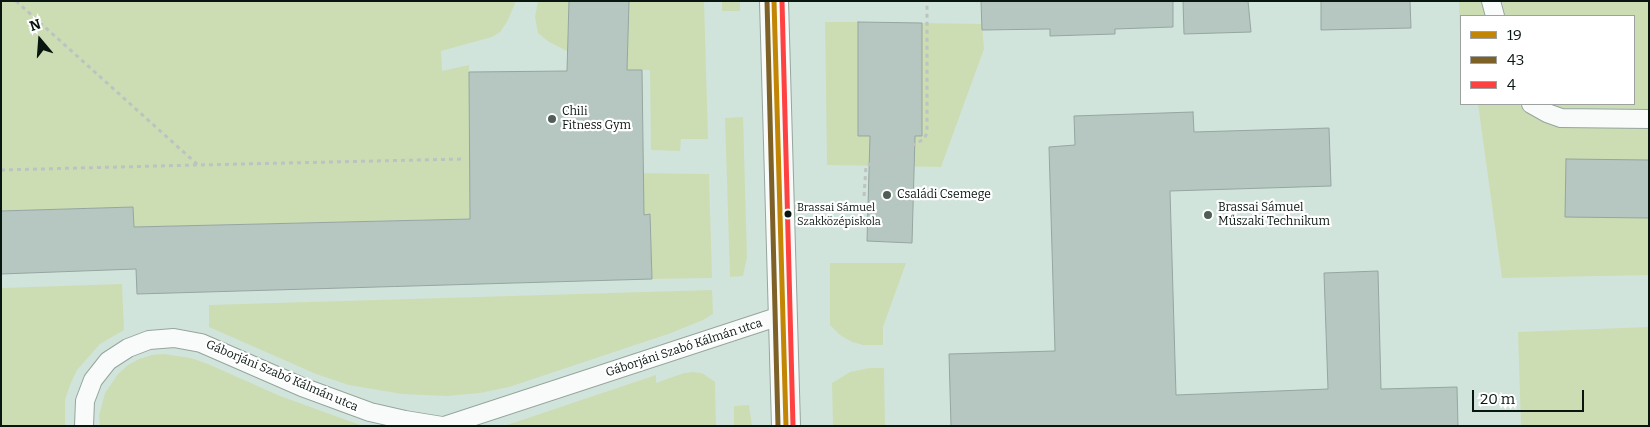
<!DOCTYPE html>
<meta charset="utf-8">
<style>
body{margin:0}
#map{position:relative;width:1650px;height:427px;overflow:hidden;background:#d1e4db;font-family:Bitter,serif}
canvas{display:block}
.frame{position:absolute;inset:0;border:2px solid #091610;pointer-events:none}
.legend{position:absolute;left:1460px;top:15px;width:175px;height:90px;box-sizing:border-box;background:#fff;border:1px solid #9da29f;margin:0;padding:6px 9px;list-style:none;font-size:15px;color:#091610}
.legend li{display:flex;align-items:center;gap:10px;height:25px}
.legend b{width:25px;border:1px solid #9da29f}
.north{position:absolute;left:15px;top:15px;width:50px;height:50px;-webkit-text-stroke:4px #fff;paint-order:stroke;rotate:342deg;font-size:14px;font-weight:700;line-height:20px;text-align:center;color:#091610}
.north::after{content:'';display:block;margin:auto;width:18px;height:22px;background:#091610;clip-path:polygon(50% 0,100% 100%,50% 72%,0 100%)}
.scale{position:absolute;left:1472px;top:390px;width:112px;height:22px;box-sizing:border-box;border:2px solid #091610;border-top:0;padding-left:6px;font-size:15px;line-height:18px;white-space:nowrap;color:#091610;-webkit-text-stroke:4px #fff;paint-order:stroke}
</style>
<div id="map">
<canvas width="1650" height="427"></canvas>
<div class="frame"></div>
<ul class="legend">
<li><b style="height:6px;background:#c28504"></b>19</li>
<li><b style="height:6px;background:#7e6127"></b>43</li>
<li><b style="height:6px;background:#ff4141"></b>4</li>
</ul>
<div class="north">N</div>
<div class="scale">20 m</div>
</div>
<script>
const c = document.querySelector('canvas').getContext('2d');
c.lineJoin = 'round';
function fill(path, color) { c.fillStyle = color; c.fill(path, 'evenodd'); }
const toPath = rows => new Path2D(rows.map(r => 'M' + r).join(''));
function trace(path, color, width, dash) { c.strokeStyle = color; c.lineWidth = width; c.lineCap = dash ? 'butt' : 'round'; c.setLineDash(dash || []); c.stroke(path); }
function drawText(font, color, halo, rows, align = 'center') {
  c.font = font + ' Bitter,serif'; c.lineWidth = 4.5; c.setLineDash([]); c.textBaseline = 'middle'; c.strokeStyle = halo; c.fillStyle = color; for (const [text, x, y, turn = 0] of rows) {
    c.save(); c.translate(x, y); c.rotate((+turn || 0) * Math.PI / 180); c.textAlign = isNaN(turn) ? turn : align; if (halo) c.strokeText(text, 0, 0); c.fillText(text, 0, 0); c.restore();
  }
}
fill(toPath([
 [1,1,516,1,507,22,500,32,492,37,441,51,442,71,469,65,470,171,709,174,712,278,652,279,650,214,134,227,133,207,1,211],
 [538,1,569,1,567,51,549,42,538,33,535,17],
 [629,1,704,1,708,139,681,139,680,151,651,150,650,70,627,70],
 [722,1,740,1,740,11,722,11],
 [1459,1,1481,1,1485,16,1461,16,1461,37,1460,37],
 [1502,1,1649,1,1649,109,1562,108,1550,104,1634,104,1634,16,1505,16],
 [825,22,858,22,859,136,921,136,922,23,982,24,984,49,941,167,827,165],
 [1478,104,1518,104,1527,112,1538,119,1558,126,1649,129,1649,275,1502,278],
 [743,117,747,257,743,276,730,277,725,118],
 [830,263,906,263,883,327,883,345,863,345,852,342,840,335,830,325],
 [122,284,124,330,100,344,77,370,70,385,65,400,65,426,1,426,1,288],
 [712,290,713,314,703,320,671,333,509,387,480,393,446,396,402,394,349,385,316,374,209,327,209,305],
 [1649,327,1649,426,1521,426,1518,332],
 [164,354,191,358,208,364,280,396,363,426,100,426,99,416,105,393,118,374,128,365,139,359,152,355],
 [869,368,884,368,885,426,833,426,832,383,850,372],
 [693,372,702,373,715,382,716,426,504,426,656,375,656,383,684,373],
 [749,405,752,426,734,426,734,406]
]), '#ccddb4');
const building = toPath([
 [569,1,629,1,627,70,642,70,644,215,650,214,652,279,137,294,136,269,1,274,1,211,133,207,134,227,470,219,469,72,567,71,569,1],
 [981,1,1173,1,1173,27,1115,29,1115,34,1050,36,1050,29,982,30,981,1],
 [1183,1,1248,1,1251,32,1184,34,1183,1],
 [1321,1,1410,1,1411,28,1321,30,1321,1],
 [858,22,922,23,922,136,915,136,912,243,867,241,870,136,858,136,858,22],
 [1193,112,1194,132,1329,128,1331,186,1170,191,1176,395,1328,389,1324,273,1378,271,1381,389,1457,387,1458,426,951,426,949,354,1055,351,1049,147,1075,145,1074,116,1193,112],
 [1566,159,1649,160,1649,218,1565,217,1566,159]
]);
fill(building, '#b6c6c1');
trace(building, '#95a5a0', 1);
const service = toPath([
 [1491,1,1495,16],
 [1531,104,1547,113,1561,118,1649,119],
 [84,426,85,401,93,380,108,361,128,348,149,340,174,338,201,343,302,387,370,412,405,420,442,426],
 [444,426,783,315]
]);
const minor = toPath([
 [774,1,786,426]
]);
trace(service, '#96a59e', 20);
trace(minor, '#96a59e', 30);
trace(toPath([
 [16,1,198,165,464,159],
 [1,170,197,165],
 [864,196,866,166,908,148,924,139,927,133,927,1]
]), '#bcc3c0', 3, [4, 4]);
trace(service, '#f8fbfa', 18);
trace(minor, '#f8fbfa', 28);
trace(toPath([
 [774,1,786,426]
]), '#c28504', 5);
trace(toPath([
 [767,1,778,426]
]), '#7e6127', 5);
trace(toPath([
 [782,1,793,426]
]), '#ff4141', 5);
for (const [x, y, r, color] of [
 [552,119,5,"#4f5e57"],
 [887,195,5,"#4f5e57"],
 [788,214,4.5,"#091610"],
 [1208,215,5,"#4f5e57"]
]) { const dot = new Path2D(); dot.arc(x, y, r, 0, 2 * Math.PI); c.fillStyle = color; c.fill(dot); trace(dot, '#fff', 2); }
drawText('11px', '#091610', '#fff', [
 ["Brassai Sámuel",797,208],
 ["Szakközépiskola",797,222]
], 'left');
drawText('12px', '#091610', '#fff', [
 ["Chili",562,112],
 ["Fitness Gym",562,126],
 ["Családi Csemege",897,195],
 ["Brassai Sámuel",1218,208],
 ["Műszaki Technikum",1218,222]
], 'left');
drawText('12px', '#091610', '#fff', [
 ["Gáborjáni Szabó Kálmán utca",684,348,-18],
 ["Gáborjáni Szabó Kálmán utca",282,376,23]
]);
</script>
